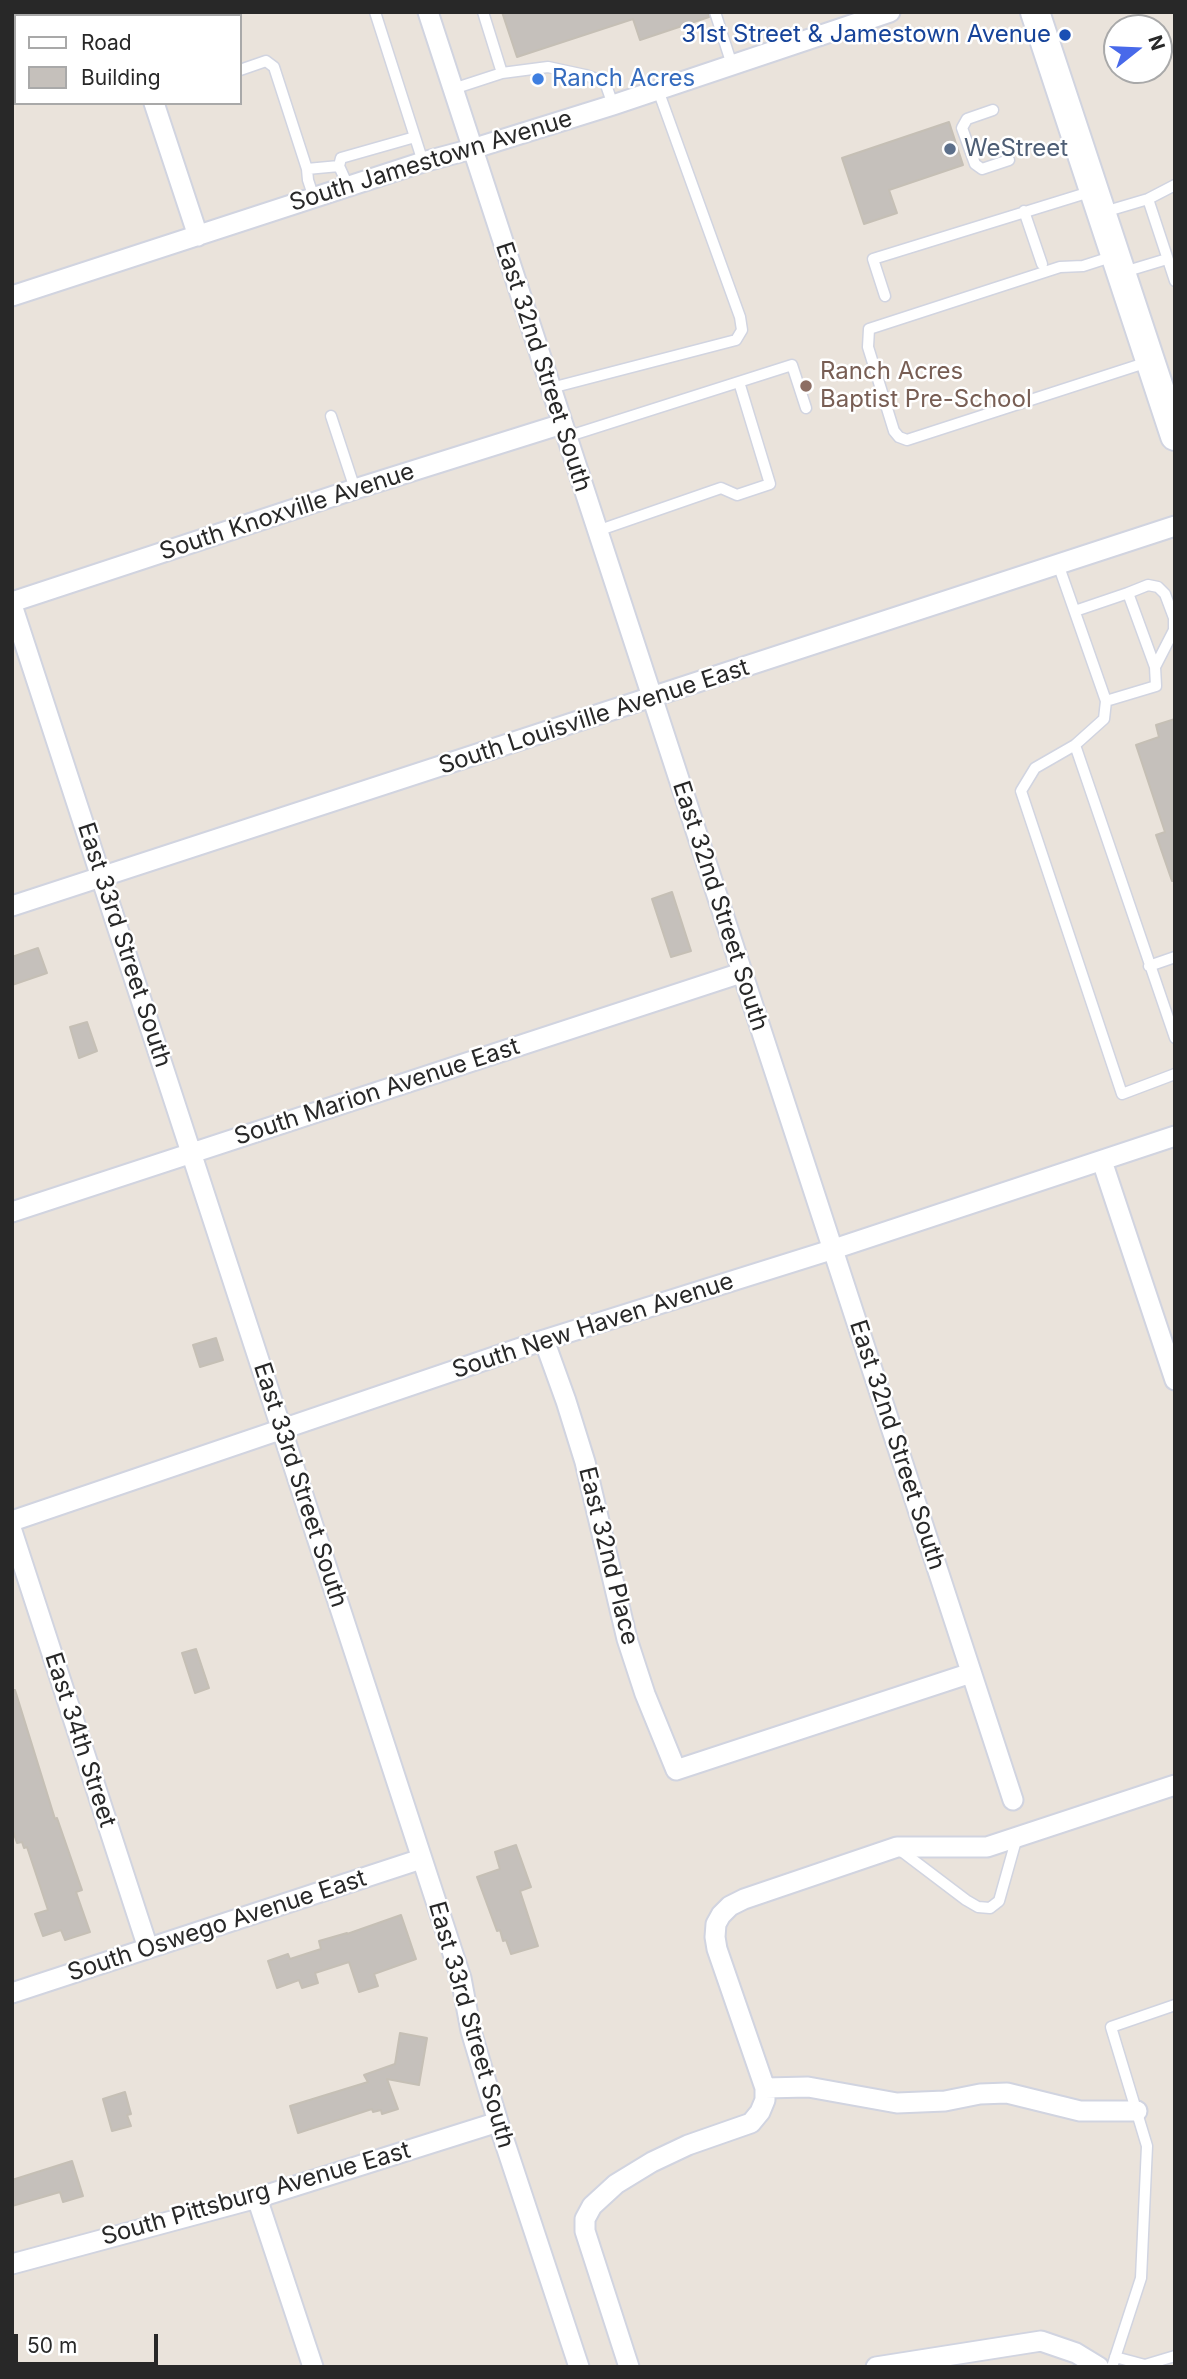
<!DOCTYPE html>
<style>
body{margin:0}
#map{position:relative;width:1187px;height:2379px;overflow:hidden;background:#eae3db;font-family:Inter,sans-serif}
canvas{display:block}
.frame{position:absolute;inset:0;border:14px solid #282828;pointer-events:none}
.legend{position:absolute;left:14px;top:14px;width:228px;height:91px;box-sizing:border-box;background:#fff;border:2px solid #a9a9a9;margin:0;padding:9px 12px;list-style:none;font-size:21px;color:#282828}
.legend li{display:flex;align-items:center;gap:14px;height:35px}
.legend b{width:35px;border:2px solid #a9a9a9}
.north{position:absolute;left:1103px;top:14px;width:70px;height:70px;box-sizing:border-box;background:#fff;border:2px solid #a9a9a9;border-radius:50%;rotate:72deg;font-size:19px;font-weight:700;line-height:28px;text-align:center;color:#282828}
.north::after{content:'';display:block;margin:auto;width:24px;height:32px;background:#4869ea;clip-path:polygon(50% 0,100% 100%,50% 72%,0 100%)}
.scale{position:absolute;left:14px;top:2334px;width:144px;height:32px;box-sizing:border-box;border:4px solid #282828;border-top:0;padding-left:9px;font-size:21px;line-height:24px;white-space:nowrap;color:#282828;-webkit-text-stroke:5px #fff;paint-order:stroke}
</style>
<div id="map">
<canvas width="1187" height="2379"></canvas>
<div class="frame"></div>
<ul class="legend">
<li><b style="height:9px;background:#fff"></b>Road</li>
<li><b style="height:19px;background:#c5c0bb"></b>Building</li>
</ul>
<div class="north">N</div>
<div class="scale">50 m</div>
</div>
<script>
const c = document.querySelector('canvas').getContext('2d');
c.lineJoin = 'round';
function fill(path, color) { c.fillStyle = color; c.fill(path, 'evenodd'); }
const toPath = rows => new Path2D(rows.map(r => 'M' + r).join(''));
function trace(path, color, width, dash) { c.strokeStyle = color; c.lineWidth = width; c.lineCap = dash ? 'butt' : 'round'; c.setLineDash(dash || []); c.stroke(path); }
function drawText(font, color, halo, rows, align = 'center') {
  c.font = font + ' Inter,sans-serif'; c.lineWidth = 5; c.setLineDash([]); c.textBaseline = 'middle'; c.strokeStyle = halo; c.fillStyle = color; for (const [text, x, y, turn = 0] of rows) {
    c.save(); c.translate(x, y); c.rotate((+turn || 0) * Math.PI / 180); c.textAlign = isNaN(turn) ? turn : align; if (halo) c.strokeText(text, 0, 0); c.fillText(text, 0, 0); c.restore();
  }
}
const building = toPath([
 [502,12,708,12,709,17,640,40,633,19,517,57,502,12],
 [949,122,963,165,889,190,897,213,864,224,842,158,949,122],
 [1175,719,1175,881,1172,881,1156,835,1165,832,1136,745,1159,737,1156,725,1175,719],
 [672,892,691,951,671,957,652,899,672,892],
 [38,948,47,973,12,985,12,957,38,948],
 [87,1022,97,1051,79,1058,70,1027,87,1022],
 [216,1338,223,1360,200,1367,193,1345,216,1338],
 [196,1649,209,1688,195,1693,182,1653,196,1649],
 [12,1690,15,1690,55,1819,57,1818,82,1890,76,1892,90,1932,65,1940,61,1930,43,1936,35,1914,48,1910,27,1847,24,1848,22,1842,17,1843,12,1828,12,1690],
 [516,1845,531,1887,520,1891,538,1946,511,1954,506,1940,503,1941,500,1930,497,1931,477,1877,500,1869,495,1852,516,1845],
 [401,1915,416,1959,374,1974,378,1986,359,1992,349,1962,315,1973,318,1983,302,1988,299,1980,277,1988,268,1961,288,1954,290,1959,321,1949,319,1941,347,1933,347,1934,401,1915],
 [400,2033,427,2038,419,2085,387,2079,398,2109,382,2114,381,2110,373,2112,372,2109,298,2133,290,2106,368,2082,364,2075,395,2064,400,2033],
 [125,2092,131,2114,127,2115,131,2126,112,2131,103,2099,125,2092],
 [72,2161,83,2196,63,2202,60,2192,12,2206,12,2180,72,2161]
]);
fill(building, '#c5c0bb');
trace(building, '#c5bfb5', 2);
const service = toPath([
 [375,12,423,162],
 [483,12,502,73],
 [715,12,732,65],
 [240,70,266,61,274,67,307,169,339,166],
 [453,89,502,73,548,67,585,75,605,82,613,105],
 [993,110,967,119,962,128,975,164,982,169,1009,160],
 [307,169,308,180,314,198],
 [348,186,339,166,341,158,415,137],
 [1148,199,1175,185],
 [1024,211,1042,264],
 [1104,212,1148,199,1175,281],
 [1114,256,1083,266,1060,267,869,329,868,347,894,431,899,437,907,440,1148,362],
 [1124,272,1167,259],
 [885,296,873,259,1093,191],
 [551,388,736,340,742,330,740,317,658,90],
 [331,416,355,489],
 [566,437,792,365,806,408],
 [597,531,721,488,737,495,770,484,739,382],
 [1058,564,1106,701,1104,719,1075,745,1035,768,1021,791,1122,1094,1175,1074],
 [1128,593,1148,585,1158,587,1165,594,1174,618,1174,630,1155,667],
 [1075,611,1128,593,1155,667,1156,686,1106,701],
 [1075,745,1175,1038],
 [1149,966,1175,957],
 [900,1850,966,1900,978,1907,990,1908,999,1901,1017,1837],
 [1115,2357,1145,2365,1175,2356],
 [1112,2367,1141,2278,1147,2146,1111,2027,1175,2005]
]);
const minor = toPath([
 [123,12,125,16],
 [428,12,1013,1800],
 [154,103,198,236],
 [12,296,423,162,472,149,613,105,890,12],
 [12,602,355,489,562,424],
 [12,605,461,1978,471,2031,498,2122,579,2367],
 [12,906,1175,526],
 [1102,1161,1175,1380],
 [12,1212,741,973],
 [544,1340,566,1401,585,1462,627,1639,645,1694,676,1770,971,1673],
 [12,1521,544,1340,834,1249,1175,1136],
 [12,1531,148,1948],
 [12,1993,421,1859],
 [765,2088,808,2087,897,2103,945,2101,980,2094,1007,2093,1080,2111,1137,2111],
 [257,2198,313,2367],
 [12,2264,257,2198,498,2122],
 [629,2367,585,2231,585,2219,592,2206,616,2184,652,2162,688,2145,751,2123,760,2112,765,2100,765,2088,717,1949,715,1937,716,1924,721,1915,730,1906,744,1899,897,1847,987,1847,1175,1785],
 [876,2367,1041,2341,1076,2353,1099,2367]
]);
const secondary = toPath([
 [1035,12,1175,436]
]);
trace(service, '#d1d4e0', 13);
trace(minor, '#d1d4e0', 23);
trace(secondary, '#d1d4e0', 32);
trace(service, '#fff', 10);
trace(minor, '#fff', 19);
trace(secondary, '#fff', 28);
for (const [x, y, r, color] of [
 [1065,35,7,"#1a4fb4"],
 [538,79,7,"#3f7fe0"],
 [950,149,7,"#5c6f8a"],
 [806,386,7,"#8d6e63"]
]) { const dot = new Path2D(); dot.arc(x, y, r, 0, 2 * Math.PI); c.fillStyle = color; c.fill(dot); trace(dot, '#fff', 2.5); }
drawText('24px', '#164399', '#fff', [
 ["31st Street & Jamestown Avenue",1051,35]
], 'right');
drawText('24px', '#366cbe', '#fff', [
 ["Ranch Acres",552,79]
], 'left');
drawText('24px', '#4e5e75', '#fff', [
 ["WeStreet",964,149]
], 'left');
drawText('24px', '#282828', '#fff', [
 ["South Jamestown Avenue",431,161,-17],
 ["East 32nd Street South",543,367,72],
 ["South Knoxville Avenue",287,512,-18],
 ["South Louisville Avenue East",594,717,-18],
 ["East 32nd Street South",720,906,72],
 ["East 33rd Street South",124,945,72],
 ["South Marion Avenue East",377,1092,-18],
 ["South New Haven Avenue",593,1326,-18],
 ["East 32nd Street South",897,1445,72],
 ["East 33rd Street South",300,1485,72],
 ["East 32nd Place",608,1556,76],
 ["East 34th Street",80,1740,72],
 ["South Oswego Avenue East",217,1926,-18],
 ["East 33rd Street South",471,2025,74],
 ["South Pittsburg Avenue East",256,2194,-16]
]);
drawText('24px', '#785e54', '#fff', [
 ["Ranch Acres",820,372],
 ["Baptist Pre-School",820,400]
], 'left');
</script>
